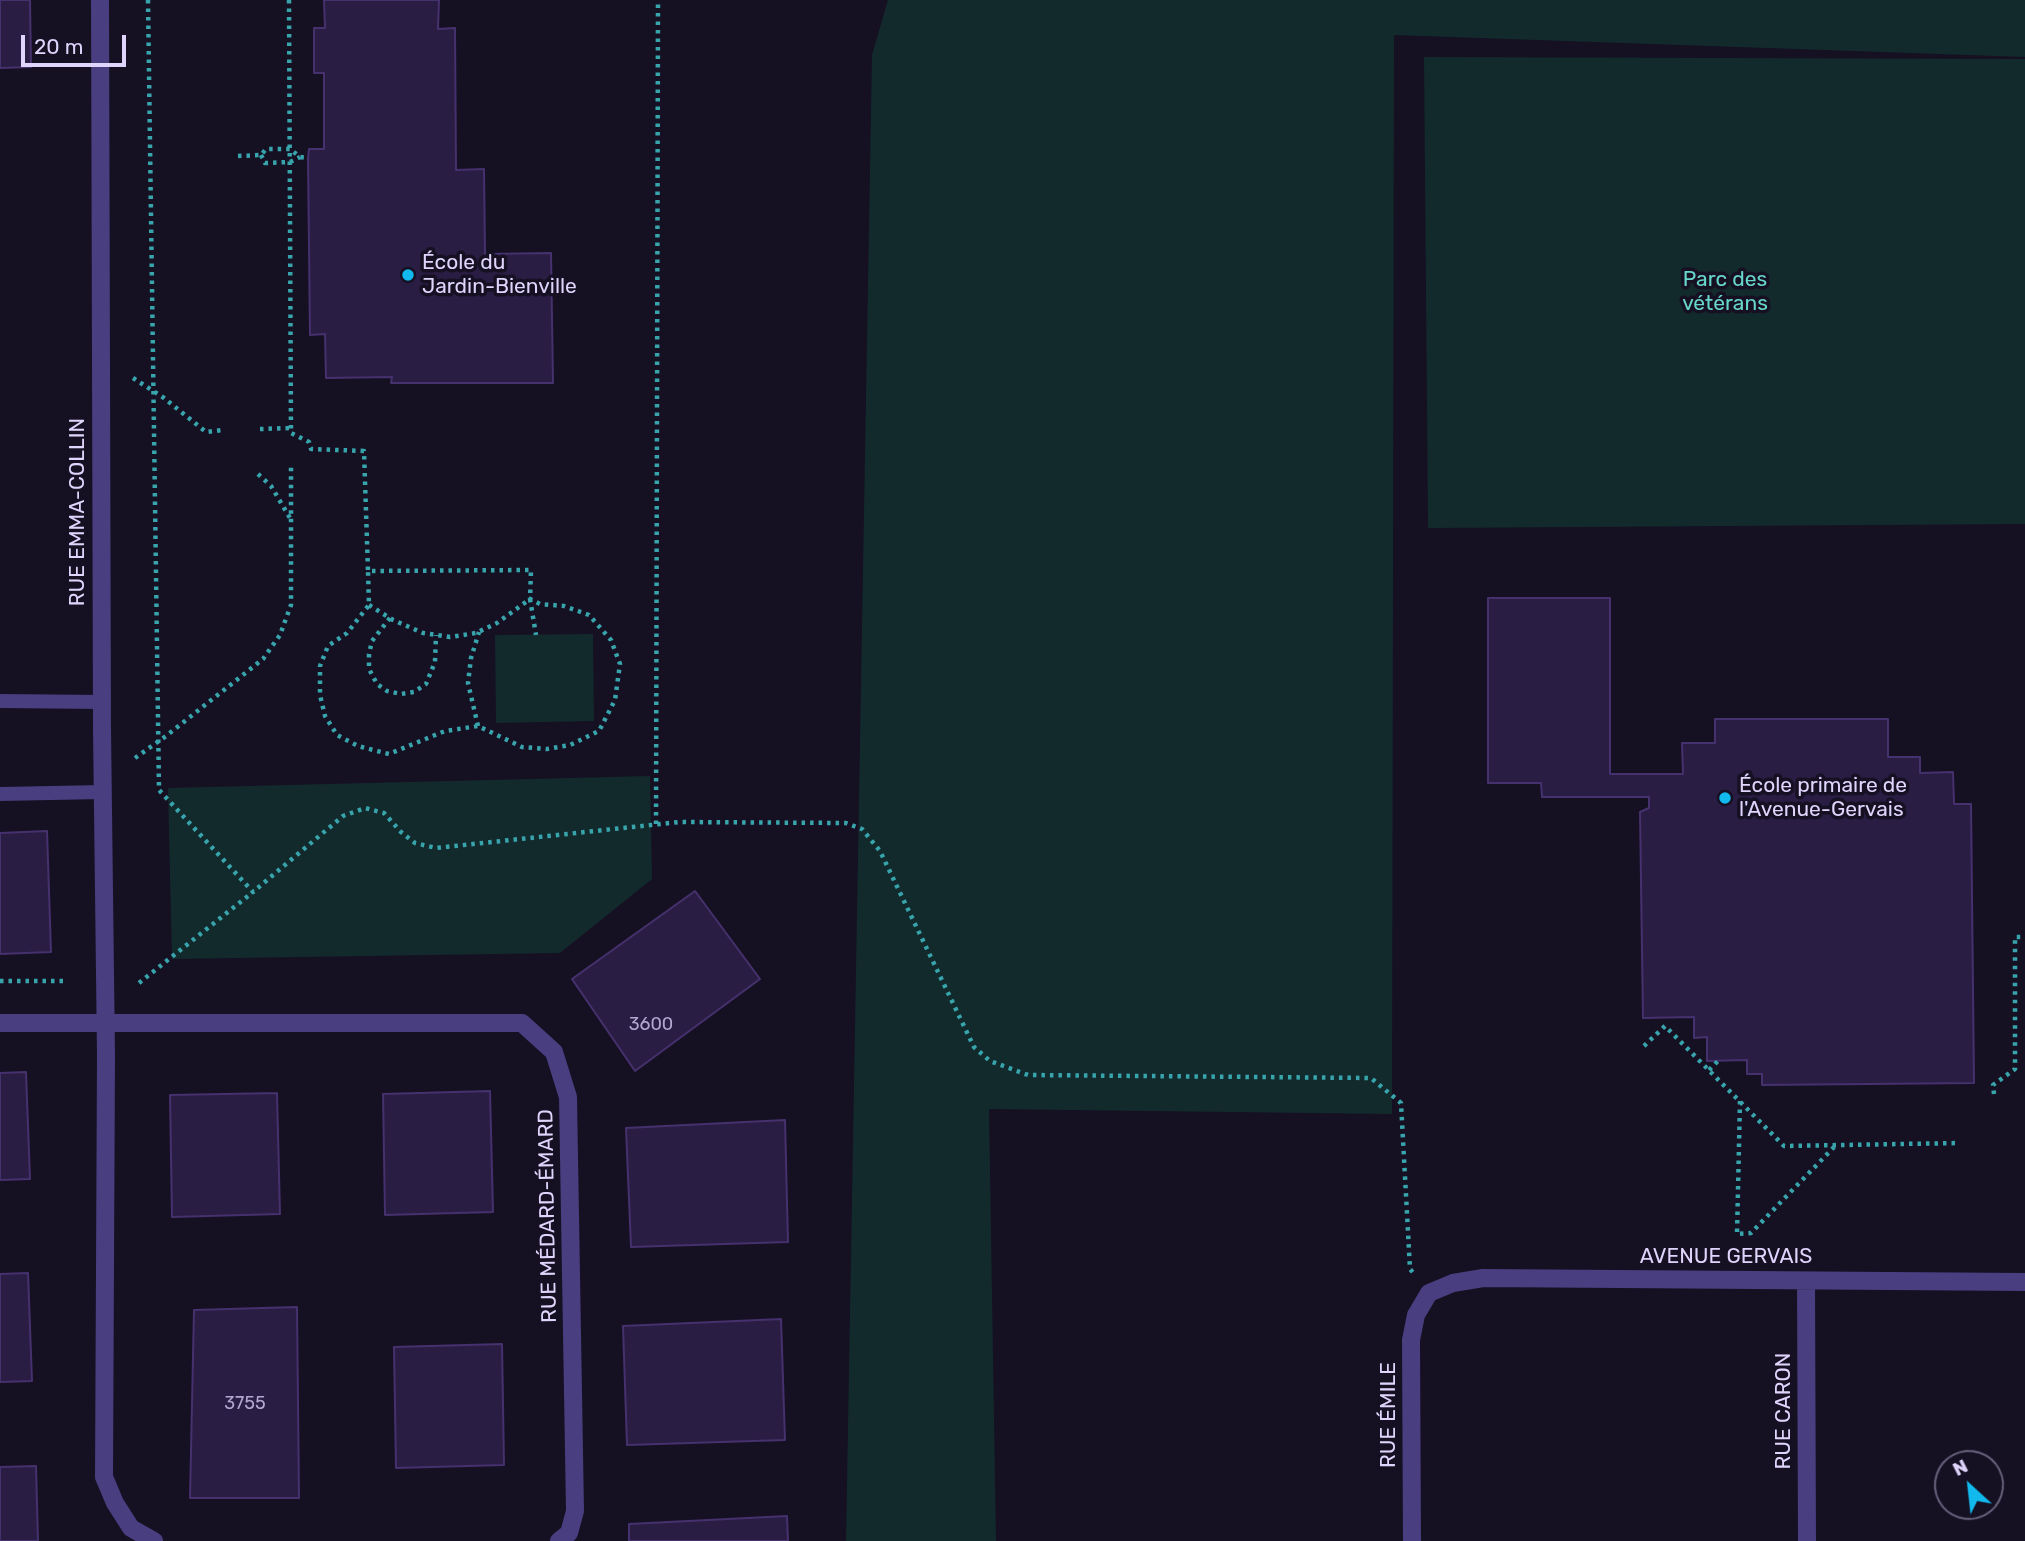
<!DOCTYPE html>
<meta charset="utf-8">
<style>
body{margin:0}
#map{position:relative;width:2025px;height:1541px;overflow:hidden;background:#161023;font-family:Rubik,sans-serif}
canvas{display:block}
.north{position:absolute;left:1934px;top:1450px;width:70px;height:70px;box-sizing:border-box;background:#161023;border:2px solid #665f7a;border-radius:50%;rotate:333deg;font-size:19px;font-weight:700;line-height:28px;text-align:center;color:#dfd5fc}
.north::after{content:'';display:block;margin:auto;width:24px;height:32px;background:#11b9ec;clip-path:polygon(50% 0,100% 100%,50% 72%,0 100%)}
.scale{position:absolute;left:21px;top:35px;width:105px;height:32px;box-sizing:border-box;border:4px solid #dfd5fc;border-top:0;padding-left:9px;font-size:21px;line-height:24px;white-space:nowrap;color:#dfd5fc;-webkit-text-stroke:5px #161023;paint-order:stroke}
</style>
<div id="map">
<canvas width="2025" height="1541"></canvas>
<div class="north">N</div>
<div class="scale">20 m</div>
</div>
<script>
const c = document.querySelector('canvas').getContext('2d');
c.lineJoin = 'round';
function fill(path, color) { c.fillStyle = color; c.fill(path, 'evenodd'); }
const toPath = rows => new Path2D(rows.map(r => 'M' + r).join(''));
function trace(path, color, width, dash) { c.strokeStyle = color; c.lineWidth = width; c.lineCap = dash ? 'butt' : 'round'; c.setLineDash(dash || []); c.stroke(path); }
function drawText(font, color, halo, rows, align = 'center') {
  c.font = font + ' Rubik,sans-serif'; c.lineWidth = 7; c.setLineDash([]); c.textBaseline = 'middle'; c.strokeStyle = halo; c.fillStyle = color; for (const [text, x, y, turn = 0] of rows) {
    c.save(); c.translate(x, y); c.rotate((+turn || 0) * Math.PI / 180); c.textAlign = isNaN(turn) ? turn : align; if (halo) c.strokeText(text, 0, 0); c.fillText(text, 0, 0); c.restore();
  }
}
fill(toPath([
 [888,0,2025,0,2025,57,1394,35,1392,1114,989,1109,996,1541,846,1541,872,55],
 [1424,57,2025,59,2025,524,1428,528],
 [593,634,594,721,496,723,495,635],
 [650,776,652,879,560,953,172,959,168,788]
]), '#132a2d');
const building = toPath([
 [0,0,30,0,31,67,0,68,0,0],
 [324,0,439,0,438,29,455,28,456,170,484,169,485,254,551,253,553,383,391,383,392,377,326,378,325,334,310,335,308,158,309,149,324,149,324,73,314,73,314,28,325,28,324,0],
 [1488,598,1610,598,1610,774,1683,774,1682,743,1715,743,1715,719,1888,719,1888,757,1920,757,1920,773,1953,772,1954,804,1971,804,1974,1083,1762,1085,1762,1074,1747,1074,1747,1060,1707,1061,1707,1037,1694,1038,1694,1017,1643,1018,1640,812,1649,808,1649,797,1542,797,1541,783,1488,783,1488,598],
 [47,831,51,952,0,954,0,833,47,831],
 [695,891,760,979,635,1071,572,979,695,891],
 [26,1072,30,1179,0,1180,0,1073,26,1072],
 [490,1091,493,1212,385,1215,383,1094,490,1091],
 [277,1093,280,1214,172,1217,170,1095,277,1093],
 [785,1120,788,1242,631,1247,626,1128,785,1120],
 [28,1273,32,1381,0,1382,0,1274,28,1273],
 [297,1307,299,1498,190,1498,194,1310,297,1307],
 [781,1319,785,1440,627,1445,623,1326,781,1319],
 [502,1344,504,1465,396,1468,394,1347,502,1344],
 [36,1466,38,1541,0,1541,0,1467,36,1466],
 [787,1516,788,1541,629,1541,629,1524,787,1516]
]);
fill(building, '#2a1d43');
trace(building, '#45316d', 2);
trace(toPath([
 [148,0,159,790,253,892,343,816,365,808,384,813,401,832,415,843,436,848,679,822,846,823,862,829,880,851,974,1047,990,1061,1028,1075,1371,1078,1401,1103,1410,1269,1415,1275],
 [289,0,291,433,309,442,311,449,364,451,368,571,531,570,530,599,540,604,564,606,589,615,611,640,620,664,615,700,599,731,570,745,547,749,522,747,478,726,445,731,389,754,358,746,337,735,325,716,320,695,320,666,328,646,347,633,369,605,368,571],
 [261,155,265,163,290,162,300,157],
 [238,156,261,155,266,149,290,149,300,157,308,158],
 [133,378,164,398,206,432,223,430],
 [260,429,291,428],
 [258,474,271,486,290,518],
 [369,605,393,620,423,633,450,637,476,633,497,623,530,599,536,635],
 [390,618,372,641,369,654,369,669,377,684,387,691,401,694,414,692,426,684,435,662,436,635],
 [478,726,468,683,471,658,479,632],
 [135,758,166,736,263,659,280,635,291,605,291,465],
 [656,824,658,0],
 [0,981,68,981],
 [139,983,253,892],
 [1644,1046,1665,1026,1784,1146,1960,1143],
 [1709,1070,1719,1060],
 [1994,1094,1993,1085,2015,1069,2015,937,2025,937],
 [1740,1101,1737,1234,1751,1233,1835,1146]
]), '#38a5ad', 4.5, [3.5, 5]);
trace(toPath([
 [0,701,102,702],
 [0,794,103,792]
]), '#493e7f', 14);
trace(toPath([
 [100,0,102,728,106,1056,104,1477,115,1503,131,1528,154,1541],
 [0,1023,522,1023,554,1052,568,1097,575,1511,569,1533,559,1541],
 [1806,1281,1807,1541],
 [1412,1541,1411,1340,1416,1315,1429,1293,1453,1283,1483,1278,2025,1282]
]), '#493e7f', 18);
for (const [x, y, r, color] of [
 [408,275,7,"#11b9ec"],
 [1725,798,7,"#11b9ec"]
]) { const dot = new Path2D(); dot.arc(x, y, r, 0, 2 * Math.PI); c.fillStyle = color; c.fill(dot); trace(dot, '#161023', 2.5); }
drawText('18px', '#b2a7ce', null, [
 ["3600",651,1025],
 ["3755",245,1404]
]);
drawText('21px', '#dfd5fc', '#161023', [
 ["École du",422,263],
 ["Jardin-Bienville",422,287],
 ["École primaire de",1739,786],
 ["l'Avenue-Gervais",1739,810]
], 'left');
drawText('21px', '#66d7ca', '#161023', [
 ["Parc des",1725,280],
 ["vétérans",1725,304]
]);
drawText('21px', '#dfd5fc', '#161023', [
 ["RUE EMMA-COLLIN",78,512,-90],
 ["RUE MÉDARD-ÉMARD",548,1216,-91],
 ["AVENUE GERVAIS",1726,1257],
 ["RUE CARON",1784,1411,-90],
 ["RUE ÉMILE",1389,1415,-90]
]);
</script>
